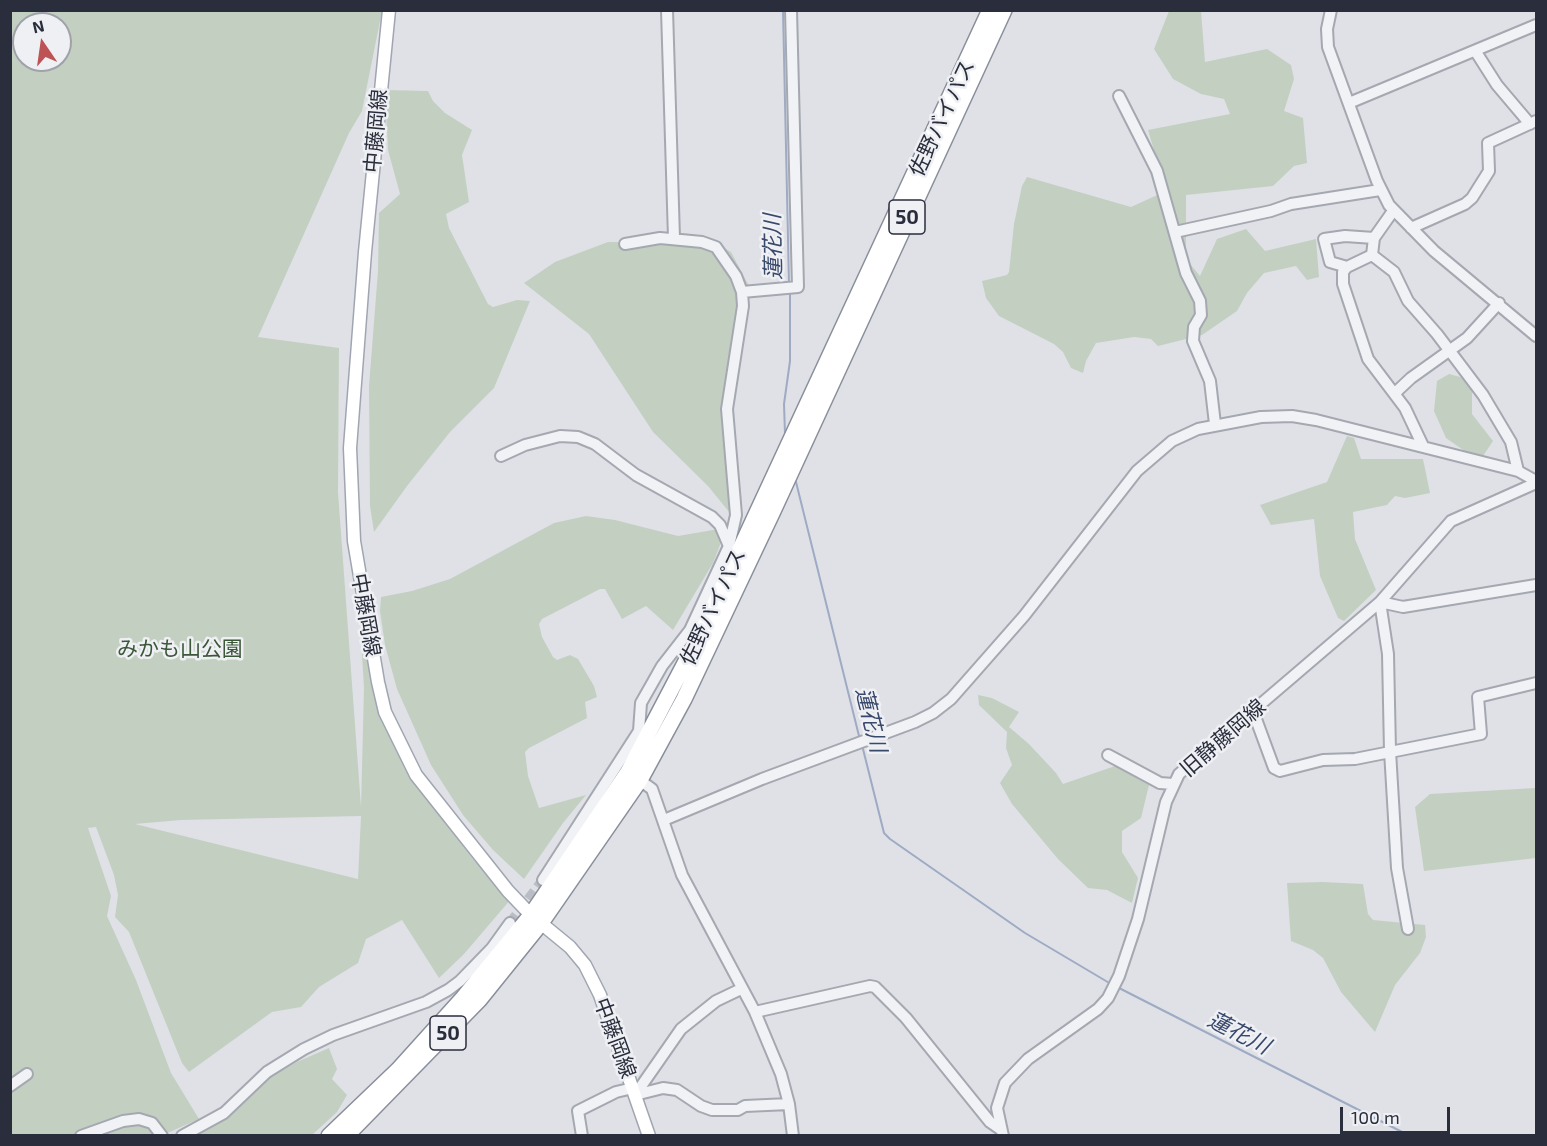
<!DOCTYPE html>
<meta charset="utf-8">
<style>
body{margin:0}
#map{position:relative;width:1547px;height:1146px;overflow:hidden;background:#dfe1e7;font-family:"Exo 2",sans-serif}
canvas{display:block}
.frame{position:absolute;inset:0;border:12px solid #2a2e3c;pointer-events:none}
.north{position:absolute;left:12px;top:12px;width:60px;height:60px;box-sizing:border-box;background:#eff0f4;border:2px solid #a0a2aa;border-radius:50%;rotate:347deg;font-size:16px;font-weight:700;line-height:24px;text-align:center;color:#2a2e3c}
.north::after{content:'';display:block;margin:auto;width:21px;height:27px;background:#bd5355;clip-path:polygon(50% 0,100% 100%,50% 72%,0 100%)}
.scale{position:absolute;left:1340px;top:1107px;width:110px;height:27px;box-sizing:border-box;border:3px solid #2a2e3c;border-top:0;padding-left:8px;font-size:18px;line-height:21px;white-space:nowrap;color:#2a2e3c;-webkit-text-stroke:4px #eff0f4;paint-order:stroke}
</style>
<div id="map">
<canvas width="1547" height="1146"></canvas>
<div class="frame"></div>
<div class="north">N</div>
<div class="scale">100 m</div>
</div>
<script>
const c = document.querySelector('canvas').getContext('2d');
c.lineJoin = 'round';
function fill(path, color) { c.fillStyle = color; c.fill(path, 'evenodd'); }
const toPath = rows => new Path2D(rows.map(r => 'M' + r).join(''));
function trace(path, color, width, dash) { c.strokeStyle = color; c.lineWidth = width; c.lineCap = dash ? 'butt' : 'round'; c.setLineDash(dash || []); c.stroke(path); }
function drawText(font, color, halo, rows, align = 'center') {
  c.font = font + ' "Exo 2","Noto Sans JP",sans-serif'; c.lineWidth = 5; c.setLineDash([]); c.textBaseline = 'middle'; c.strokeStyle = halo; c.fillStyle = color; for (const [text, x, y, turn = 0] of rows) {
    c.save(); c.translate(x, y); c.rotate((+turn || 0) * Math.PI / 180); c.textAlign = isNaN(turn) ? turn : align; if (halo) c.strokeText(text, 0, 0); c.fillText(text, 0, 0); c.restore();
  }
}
fill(toPath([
 [10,11,382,11,362,111,349,133,258,337,339,348,338,492,361,807,364,688,362,654,365,641,375,689,419,788,472,858,511,899,464,954,439,978,402,920,366,939,358,963,319,987,301,1007,272,1012,189,1072,182,1063,129,932,115,917,118,895,114,875,96,827,88,828,111,896,107,916,136,980,171,1073,199,1119,163,1135,11,1135],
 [24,24,60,24,60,60,24,60],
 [361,816,358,879,135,824,181,820],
 [1169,11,1201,11,1205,62,1267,49,1291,65,1294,79,1284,111,1303,118,1307,163,1294,166,1273,186,1186,195,1186,259,1200,276,1217,239,1246,229,1265,251,1316,239,1319,277,1307,280,1296,266,1264,273,1247,293,1237,311,1202,335,1158,346,1151,339,1134,337,1096,343,1086,361,1083,373,1071,368,1063,352,1054,344,999,316,986,298,982,281,1007,275,1009,272,1014,224,1022,186,1027,177,1131,207,1166,191,1148,130,1230,114,1224,99,1201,94,1173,79,1154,49],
 [385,90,428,91,433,101,445,113,472,130,462,155,469,202,446,214,449,228,488,304,493,307,517,300,530,301,494,388,450,432,407,486,374,532,370,506,369,386,378,271,379,213,400,194,388,150],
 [608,242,715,243,731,252,749,286,731,401,730,513,708,486,653,432,589,334,524,283,555,262],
 [1449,374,1464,378,1472,392,1472,414,1493,441,1483,456,1466,452,1446,438,1434,411,1437,381],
 [1347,436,1354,438,1361,459,1423,459,1430,493,1405,498,1395,496,1387,505,1353,512,1355,539,1376,590,1344,621,1338,618,1320,576,1314,519,1271,525,1260,505,1327,482],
 [586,516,615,520,678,536,719,529,720,545,713,563,673,630,646,606,622,619,605,589,600,589,542,619,539,624,542,637,553,657,557,660,570,655,578,659,594,686,597,697,585,702,587,718,529,748,525,752,528,776,539,808,586,795,563,823,524,879,493,850,463,815,431,765,397,689,385,645,380,611,381,597,412,591,450,579,554,523],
 [978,695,992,698,1019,712,1009,727,1029,744,1056,773,1063,784,1115,766,1149,785,1141,818,1122,831,1122,852,1138,878,1132,903,1107,890,1088,888,1058,859,1012,804,1000,783,1012,765,1006,748,1007,732,979,705],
 [1536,788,1536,858,1424,871,1415,807,1430,794],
 [1323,882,1363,884,1368,914,1373,920,1425,925,1426,937,1420,953,1395,985,1375,1032,1341,992,1323,958,1313,950,1291,941,1287,883],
 [329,1048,337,1069,332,1079,347,1095,337,1112,312,1135,196,1136,224,1120,271,1077,297,1062]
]), '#c3d0c1');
trace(toPath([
 [783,10,789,285],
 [785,434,784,404,790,361,790,290],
 [795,478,860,740],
 [862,745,884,833,890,839,1025,933,1111,984],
 [1119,988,1410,1136]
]), '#9eabc3', 2);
trace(toPath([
 [510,923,543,880]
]), '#bbbdc5', 10, [10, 5]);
const minor = toPath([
 [667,10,674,238],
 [1331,10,1327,29,1328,47,1377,181,1389,205,1434,251,1536,336],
 [1476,52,1497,85,1530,124],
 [1119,96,1157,171,1186,273,1200,301,1201,315,1194,327,1193,341,1210,381,1215,424],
 [1349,103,1536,25],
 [1411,228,1465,204,1472,198,1489,171,1488,143,1536,121],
 [1175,232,1271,211,1291,204,1380,190],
 [1374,238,1372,255,1394,272,1408,301,1437,334,1483,395,1511,442,1518,471],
 [1372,255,1347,267,1343,272,1343,284,1368,359,1405,408,1423,446],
 [1347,267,1330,262,1324,239,1345,236,1374,238,1393,211],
 [742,292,798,287,791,10],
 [1395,393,1411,378,1467,338,1499,303],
 [501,456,525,445,560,436,578,437,595,444,636,475,712,517,720,525,729,546],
 [1253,711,1274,768,1280,771,1323,760,1355,759,1481,734,1478,697,1536,683],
 [1108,755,1160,783,1173,784],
 [634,776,652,789,682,875,755,1012,781,1074,789,1104,793,1136],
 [664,820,762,779,915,722,933,713,951,699,1024,616,1137,471,1172,441,1198,429,1261,417,1292,416,1316,420,1518,471,1536,481],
 [543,880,639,731,641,703,662,666,690,630,729,546,736,515,727,409,743,306,742,292,736,276,716,247,702,242,660,238,625,244],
 [1408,929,1397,868,1390,751,1388,654,1380,602,1403,607,1536,585],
 [755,1012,870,986,875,987,906,1018,990,1122,1000,1129],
 [10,1086,27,1074],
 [635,1095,663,1088,677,1090,701,1106,712,1110,738,1110,745,1106,789,1104],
 [635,1095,681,1029,716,1001,741,989],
 [81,1136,123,1121,139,1119,152,1123,162,1136],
 [182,1136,224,1113,267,1072,304,1049,333,1035,426,1002,448,990,460,981,492,948,510,923],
 [582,1136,578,1111,616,1092,633,1088],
 [1003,1136,997,1108,1005,1083,1028,1059,1098,1009,1108,998,1119,976,1138,919,1166,802,1179,774,1380,602,1451,521,1536,483]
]);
const major = toPath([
 [389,10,365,252,350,448,354,541,378,682,385,712,416,775,508,891,531,915,570,947,585,965,600,995,649,1136]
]);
const highway = toPath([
 [329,1136,398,1070,463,998,531,915,628,772,704,627,990,10],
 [346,1136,479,1000,541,923,640,780,684,699,773,511,1004,10]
]);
trace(minor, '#a5a8b0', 14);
trace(major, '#a0a5b1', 15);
trace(highway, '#898e9b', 18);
trace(minor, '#f1f2f5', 10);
trace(major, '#fff', 12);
trace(highway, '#fff', 15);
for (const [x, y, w] of [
 [907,217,36],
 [448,1033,36]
]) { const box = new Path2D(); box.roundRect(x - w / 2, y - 17, w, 34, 4.5); c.fillStyle = '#eff0f4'; c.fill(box); trace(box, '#2a2e3c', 1.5); }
drawText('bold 20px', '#2a2e3c', null, [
 ["50",907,217],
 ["50",448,1033]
]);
drawText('21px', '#2a2e3c', '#eff0f4', [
 ["佐野バイパス",942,118,-65],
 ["中藤岡線",376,131,-85],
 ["佐野バイパス",713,607,-65],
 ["中藤岡線",366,615,80],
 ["旧静藤岡線",1223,738,-41],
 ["中藤岡線",615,1038,70]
]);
drawText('21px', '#3b5639', '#eff0f4', [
 ["みかも山公園",180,649]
]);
drawText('italic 22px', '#39496b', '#eff0f4', [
 ["蓮花川",773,247,-91],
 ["蓮花川",871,720,76],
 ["蓮花川",1239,1033,27]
]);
</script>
